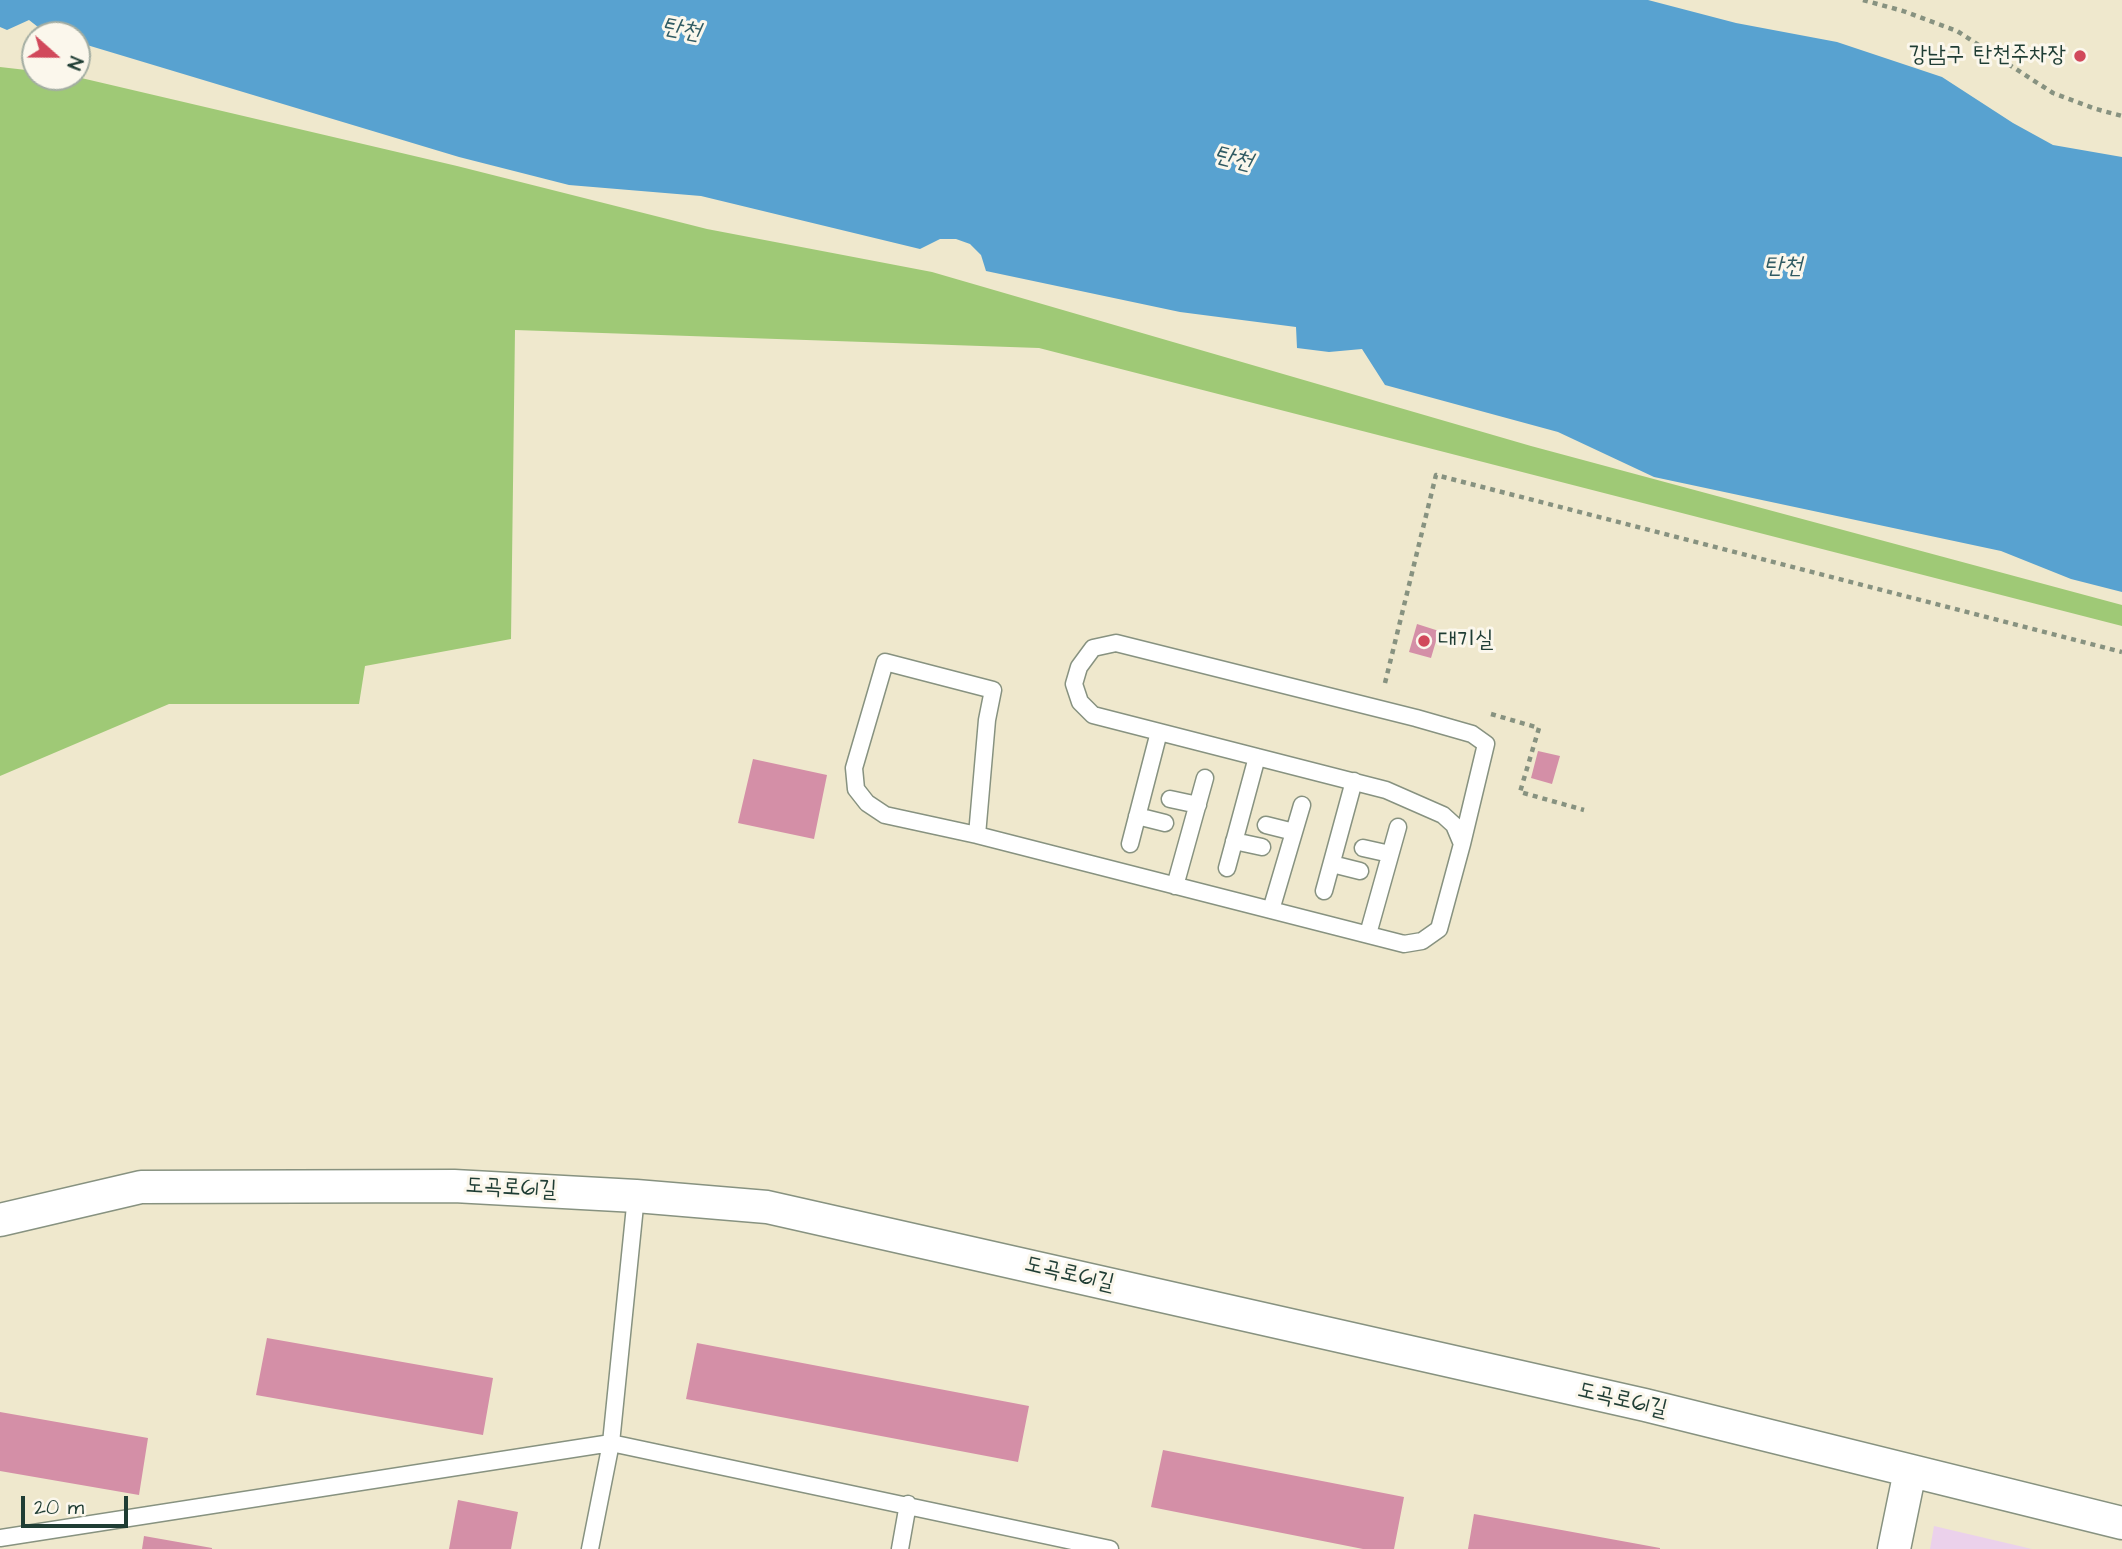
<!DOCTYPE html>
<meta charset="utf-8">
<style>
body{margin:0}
#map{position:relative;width:2122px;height:1549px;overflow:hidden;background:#efe8cd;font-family:"Architects Daughter",sans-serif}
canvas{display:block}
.north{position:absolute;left:21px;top:21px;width:70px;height:70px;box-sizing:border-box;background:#fbf7ec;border:2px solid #a3ada2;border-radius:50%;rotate:111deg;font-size:19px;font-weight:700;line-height:28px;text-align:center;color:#1f3d34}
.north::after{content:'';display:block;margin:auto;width:24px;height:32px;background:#d1495b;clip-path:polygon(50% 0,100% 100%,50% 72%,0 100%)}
.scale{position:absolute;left:21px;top:1496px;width:107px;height:32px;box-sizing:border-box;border:4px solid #1f3d34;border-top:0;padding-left:9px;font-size:21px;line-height:24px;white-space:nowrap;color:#1f3d34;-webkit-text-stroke:5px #fbf7ec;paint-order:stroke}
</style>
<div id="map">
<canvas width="2122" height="1549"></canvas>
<div class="north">N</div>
<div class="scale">20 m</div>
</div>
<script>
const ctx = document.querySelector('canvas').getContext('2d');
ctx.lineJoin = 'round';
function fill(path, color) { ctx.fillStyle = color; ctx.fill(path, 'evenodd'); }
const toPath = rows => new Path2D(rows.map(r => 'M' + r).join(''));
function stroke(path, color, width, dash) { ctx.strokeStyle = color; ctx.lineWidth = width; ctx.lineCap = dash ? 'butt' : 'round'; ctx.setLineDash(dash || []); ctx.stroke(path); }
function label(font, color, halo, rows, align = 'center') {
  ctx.font = font + ' "Architects Daughter","Poor Story",sans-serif'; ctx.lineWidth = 6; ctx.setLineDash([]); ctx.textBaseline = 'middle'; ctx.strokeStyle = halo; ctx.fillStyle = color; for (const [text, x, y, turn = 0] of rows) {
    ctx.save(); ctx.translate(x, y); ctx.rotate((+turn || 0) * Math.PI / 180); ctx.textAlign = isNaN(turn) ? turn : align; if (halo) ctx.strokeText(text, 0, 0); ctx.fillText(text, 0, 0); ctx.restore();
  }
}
const built = toPath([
 [1934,1526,2032,1549,1930,1549]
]);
const green = toPath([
 [0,67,35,71,35,77,77,77,457,166,707,229,932,272,1531,446,2122,605,2122,626,1039,348,515,330,511,639,365,666,359,704,169,704,0,776]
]);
const water = toPath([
 [0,0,1648,0,1736,23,1837,42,1942,77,2013,123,2053,145,2122,157,2122,592,2071,579,2001,551,1654,477,1558,432,1385,385,1362,349,1329,352,1297,348,1296,327,1180,312,986,271,981,255,970,244,956,239,940,239,920,249,701,196,569,185,459,157,77,42,77,35,47,34,29,20,7,30,0,27]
]);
const building = toPath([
 [1417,624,1439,631,1431,658,1409,652],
 [1538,751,1560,756,1552,784,1531,778],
 [753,759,827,775,814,839,738,823],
 [267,1338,493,1378,483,1435,256,1395],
 [697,1343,1029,1406,1018,1462,686,1399],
 [0,1412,148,1438,139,1495,0,1471],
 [1163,1450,1404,1497,1394,1549,1363,1549,1151,1507],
 [458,1500,518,1512,511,1549,449,1549],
 [1474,1514,1660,1548,1660,1549,1468,1549],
 [144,1536,212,1548,212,1549,142,1549]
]);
const path = toPath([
 [1863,0,1903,11,1957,31,2053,93,2096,109,2122,116],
 [1385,683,1436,475,2122,652],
 [1491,714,1539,728,1520,792,1584,810]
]);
const service = toPath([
 [1170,799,1198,805],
 [1137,816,1165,823],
 [1266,825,1294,832],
 [977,835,987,720,993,690,885,662,854,768,856,789,867,803,885,815,977,835,1404,944,1422,941,1439,929,1462,844,1486,744,1472,734,1416,718,1116,643,1093,648,1079,667,1074,684,1080,702,1093,715,1386,790,1443,815,1454,825,1462,844],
 [1234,841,1262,847],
 [1130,844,1159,732],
 [1363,848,1390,854],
 [1332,864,1360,871],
 [1227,868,1257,757],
 [1175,886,1205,778],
 [1324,891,1354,781],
 [1271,910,1302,805],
 [1368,934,1398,827],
 [0,1538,611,1443,1110,1549],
 [590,1549,611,1443,636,1196],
 [900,1549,908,1504]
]);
const minor = toPath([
 [0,1220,141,1187,454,1186,636,1196,767,1207,1645,1405,2122,1523],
 [1894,1549,1910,1471]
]);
const markers = [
 [2080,56,7,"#d1495b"],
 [1424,641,7,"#d1495b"]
];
const poiNames = [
 ["강남구 탄천주차장",2066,56],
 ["대기실",1438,641,"left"]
];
const streetNames = [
 ["도곡로61길",511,1189,3],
 ["도곡로61길",1069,1275,13],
 ["도곡로61길",1622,1401,13]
];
const waterNames = [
 ["탄천",681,31,10],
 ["탄천",1233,160,14],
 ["탄천",1783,268]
];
fill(built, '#ebd1eb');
fill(green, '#9fc976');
fill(water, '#58a2d0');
fill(building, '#d48fa7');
stroke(service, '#879280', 19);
stroke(minor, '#879280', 35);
stroke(path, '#879280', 4.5, [5, 5]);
stroke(service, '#fff', 16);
stroke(minor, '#fff', 32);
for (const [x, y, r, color] of markers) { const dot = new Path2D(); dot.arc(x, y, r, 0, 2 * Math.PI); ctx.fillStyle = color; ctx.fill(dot); stroke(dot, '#fbf7ec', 2.5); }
label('23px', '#1f3d34', '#fbf7ec', poiNames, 'right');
label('23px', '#1f3d34', '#fbf7ec', streetNames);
label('italic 24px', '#305b63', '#fbf7ec', waterNames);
</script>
